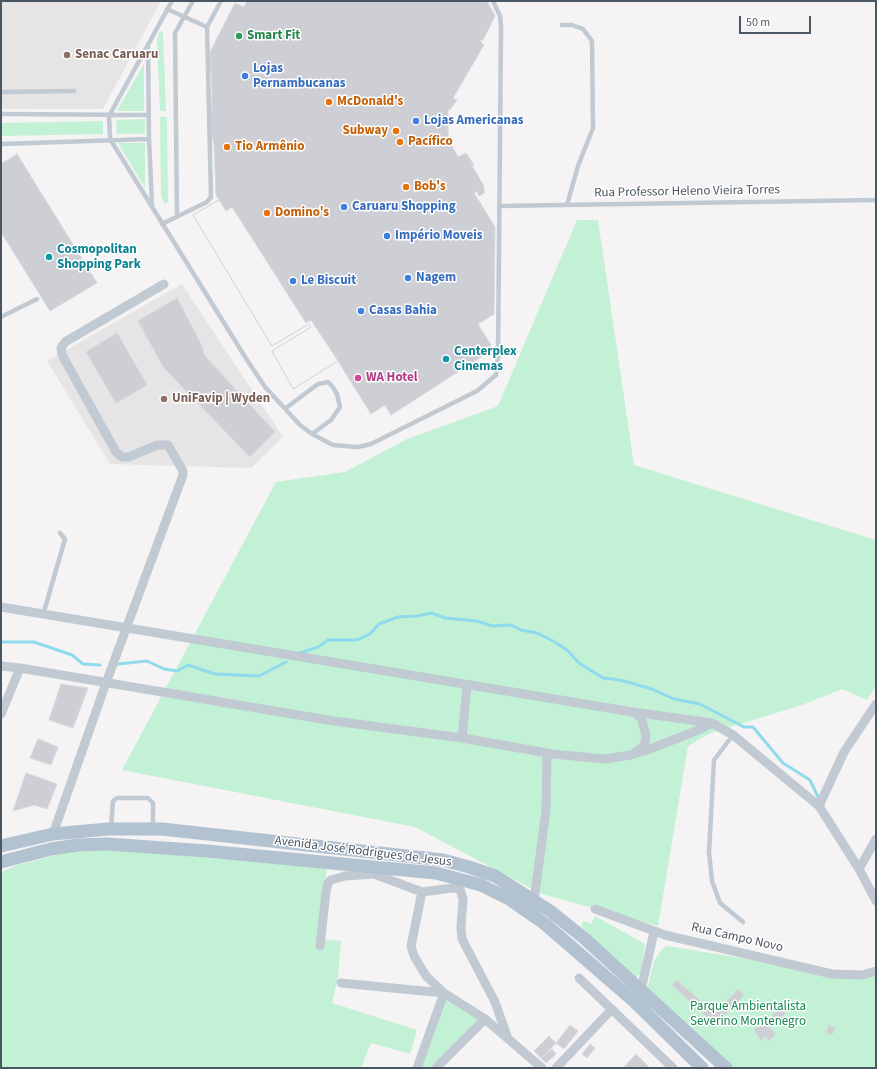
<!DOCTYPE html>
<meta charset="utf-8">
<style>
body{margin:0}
#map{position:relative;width:877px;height:1069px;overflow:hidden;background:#f5f3f3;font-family:"Source Sans 3",sans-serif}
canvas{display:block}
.frame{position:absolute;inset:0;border:2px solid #4a5661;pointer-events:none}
.scale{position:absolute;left:739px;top:16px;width:72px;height:18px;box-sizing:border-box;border:2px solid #4a5661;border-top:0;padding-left:5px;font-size:12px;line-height:14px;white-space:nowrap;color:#4a5661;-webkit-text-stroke:3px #fff;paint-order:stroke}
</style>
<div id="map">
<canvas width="877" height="1069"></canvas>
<div class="frame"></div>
<div class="scale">50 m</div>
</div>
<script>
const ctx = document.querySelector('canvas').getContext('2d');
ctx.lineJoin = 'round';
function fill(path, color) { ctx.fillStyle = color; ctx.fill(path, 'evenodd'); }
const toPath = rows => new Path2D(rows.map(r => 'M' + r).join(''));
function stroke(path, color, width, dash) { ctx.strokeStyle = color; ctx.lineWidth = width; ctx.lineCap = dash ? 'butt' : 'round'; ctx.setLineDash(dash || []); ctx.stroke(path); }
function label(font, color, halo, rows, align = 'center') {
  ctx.font = font + ' "Source Sans 3",sans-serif'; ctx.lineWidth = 3; ctx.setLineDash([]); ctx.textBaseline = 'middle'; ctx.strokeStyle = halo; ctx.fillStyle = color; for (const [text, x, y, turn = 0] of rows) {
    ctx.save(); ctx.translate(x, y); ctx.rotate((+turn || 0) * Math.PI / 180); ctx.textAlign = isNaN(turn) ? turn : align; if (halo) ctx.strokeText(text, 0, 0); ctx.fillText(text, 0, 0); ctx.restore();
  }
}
const education = toPath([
 [1,1,161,1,103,109,1,109],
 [182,284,283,437,251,468,110,464,47,361]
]);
const green = toPath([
 [160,31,163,32,166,111,160,111,157,40],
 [144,64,144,111,117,111],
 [160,117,167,117,168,202,165,204,161,196],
 [145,119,145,134,117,134,116,120],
 [103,121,103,134,1,136,1,123],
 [118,143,145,143,145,188],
 [577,220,598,220,634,465,876,540,876,685,867,700,842,689,802,705,711,733,688,746,658,926,542,894,415,827,122,770,276,482,345,472,407,439,498,406],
 [110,849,327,868,317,938,341,941,338,976,332,1003,417,1030,410,1054,371,1043,361,1068,1,1068,1,872,18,865,64,853],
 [595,916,645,944,641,972,635,980,581,926,583,921,591,924],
 [667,946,766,962,834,977,876,973,876,1068,727,1068,646,994,654,961,662,949],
 [446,998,481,1020,429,1068,418,1068]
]);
const stream = toPath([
 [1,642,34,642,72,655,83,664,100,665],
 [300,653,318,647,328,640,357,640,370,634,379,624,398,617,417,616,431,613,445,618,477,621,492,626,511,625,521,630,537,633,553,641,567,650,579,663,603,678,620,680,652,689,674,699,700,704,744,727,753,727,783,763,810,780,818,797],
 [118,664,147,661,164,669,177,671,188,665,215,674,259,676,286,662]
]);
const building = toPath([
 [247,1,487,1,495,16,483,40,480,41,484,45,453,98,457,100,450,110,448,109,448,139,458,157,466,153,474,165,472,166,484,186,484,193,479,196,477,191,474,193,495,227,494,314,478,324,491,345,489,352,391,415,385,405,371,414,338,361,293,389,272,351,311,327,309,324,272,346,193,215,219,200,216,195,214,146,211,130,212,90,210,52,235,3,244,7,247,1],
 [17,154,97,283,50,311,1,232,1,164,17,154],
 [219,200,226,211,232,207,306,323,311,320,338,361,293,389,272,351,311,327,309,324,272,346,193,215,219,200],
 [177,298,202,346,204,355,275,432,250,457,164,368,138,321,177,298],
 [117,333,147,385,116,403,86,352,117,333],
 [61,684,88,688,73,728,49,720,61,684],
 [38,739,58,747,51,765,30,758,38,739],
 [26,773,57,784,47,809,34,805,13,811,26,773],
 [677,980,715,1014,738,989,744,995,716,1025,672,985,677,980],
 [778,1008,785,1013,779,1022,772,1017,778,1008],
 [763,1022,776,1034,769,1041,765,1036,761,1041,754,1030,763,1022],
 [570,1025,578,1031,564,1049,556,1043,570,1025],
 [829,1025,835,1028,832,1035,826,1033,829,1025],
 [549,1036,556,1043,541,1058,534,1051,549,1036],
 [590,1044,595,1048,587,1058,582,1054,590,1044],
 [552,1049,556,1054,546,1063,541,1058,552,1049],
 [636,1054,650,1068,623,1068,636,1054]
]);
const lane = toPath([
 [172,1,109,116,110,139,247,360,265,387,300,425,312,434,333,445,358,447,371,444,477,391,496,375,498,357,501,27,500,16,493,1],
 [167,9,207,27],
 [562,25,572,25,583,29,592,41,593,128,578,166,567,205],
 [148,44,149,139,152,205],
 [1,92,74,91],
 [1,114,148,115],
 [1,144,149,139],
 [499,206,876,200],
 [177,217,175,33,193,1],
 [162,224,207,202,211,197,207,27,221,1],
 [1,317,37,299],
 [286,408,318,384,328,382,332,386,337,394,340,407,331,420,312,434],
 [43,615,65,539,60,533],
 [733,735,714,760,709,852,712,881,720,903,743,922],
 [111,828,113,801,117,798,148,798,153,803,153,828]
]);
const street = toPath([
 [1,607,633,712,712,723],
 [1,666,20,668],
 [634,712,642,719,646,736,644,746,635,752],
 [1,714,20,668,334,721,462,738,553,754,604,759,631,755,650,749,701,729,712,723,733,735,819,806,859,869,876,901],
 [462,738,467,685],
 [819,806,844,752,876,704],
 [53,834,106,683,183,475,183,471,168,445,157,445,129,457,122,457,116,452,62,355,61,348,65,342,164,284],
 [859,869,876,839],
 [422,892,411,946,414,956,426,976,444,993,485,1019,542,1068],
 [534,901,546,810,547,753],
 [595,909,665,935,832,974,862,975,876,971],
 [320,946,326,892,328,883,331,880,345,876,374,874,422,892,453,888,460,889,463,899,461,927,462,939,495,1002,507,1036],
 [579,978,673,1068],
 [341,983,444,993,417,1068],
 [641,990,654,932],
 [436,1068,485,1019],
 [556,1068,612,1009]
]);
const primary = toPath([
 [1,846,53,834,108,829,162,829,443,860,469,867,495,876,550,911,584,938,726,1068],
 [1,862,51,849,78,845,107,844,207,851,436,873,481,885,509,899,545,924,635,1002,702,1068]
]);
const markers = [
 [239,36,4,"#2e9e5b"],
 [67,55,4,"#8d6e63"],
 [245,76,4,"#3f7fe0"],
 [329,102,4,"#e8710a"],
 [416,121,4,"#3f7fe0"],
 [396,131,4,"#e8710a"],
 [400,142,4,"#e8710a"],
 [227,147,4,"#e8710a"],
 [406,187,4,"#e8710a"],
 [344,207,4,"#3f7fe0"],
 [267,213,4,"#e8710a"],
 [387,236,4,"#3f7fe0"],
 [49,257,4,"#0f9aa8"],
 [408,278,4,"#3f7fe0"],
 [293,281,4,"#3f7fe0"],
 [361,311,4,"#3f7fe0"],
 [446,359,4,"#0f9aa8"],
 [358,378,4,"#d1479c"],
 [164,399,4,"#8d6e63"]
];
const leisureNames = [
 ["Smart Fit",247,36]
];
const educationNames = [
 ["Senac Caruaru",75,55],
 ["UniFavip | Wyden",172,399]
];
const shopNames = [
 ["Lojas",253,69],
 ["Pernambucanas",253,84],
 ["Lojas Americanas",424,121],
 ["Caruaru Shopping",352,207],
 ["Império Moveis",395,236],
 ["Nagem",416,278],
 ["Le Biscuit",301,281],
 ["Casas Bahia",369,311]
];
const foodNames = [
 ["McDonald's",337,102],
 ["Subway",388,131,"right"],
 ["Pacífico",408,142],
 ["Tio Armênio",235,147],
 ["Bob's",414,187],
 ["Domino's",275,213]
];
const streetNames = [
 ["Rua Professor Heleno Vieira Torres",687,192,-1],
 ["Avenida José Rodrigues de Jesus",363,852,7],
 ["Rua Campo Novo",737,938,13]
];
const cultureNames = [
 ["Cosmopolitan",57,250],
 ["Shopping Park",57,265],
 ["Centerplex",454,352],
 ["Cinemas",454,367]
];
const hotelNames = [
 ["WA Hotel",366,378]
];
const parkNames = [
 ["Parque Ambientalista",748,1007],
 ["Severino Montenegro",748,1022]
];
fill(education, '#e6e4e5');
fill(green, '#c3f1d5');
stroke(stream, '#90daee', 3);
fill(building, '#cdcfd5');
stroke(building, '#d7d9de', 1);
stroke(lane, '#c1cad2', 4.5);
stroke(street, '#c1cad2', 9);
stroke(primary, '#b3c2d1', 13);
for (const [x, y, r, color] of markers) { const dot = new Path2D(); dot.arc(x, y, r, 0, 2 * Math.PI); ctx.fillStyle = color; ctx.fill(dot); stroke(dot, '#fff', 1.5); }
label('bold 13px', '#27864d', '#fff', leisureNames, 'left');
label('bold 13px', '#785e54', '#fff', educationNames, 'left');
label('bold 13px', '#366cbe', '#fff', shopNames, 'left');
label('bold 13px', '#c56008', '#fff', foodNames, 'left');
label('13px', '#4a5661', '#fff', streetNames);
label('bold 13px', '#0d838f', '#fff', cultureNames, 'left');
label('bold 13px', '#b23c85', '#fff', hotelNames, 'left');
label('13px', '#17864f', '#fff', parkNames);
</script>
